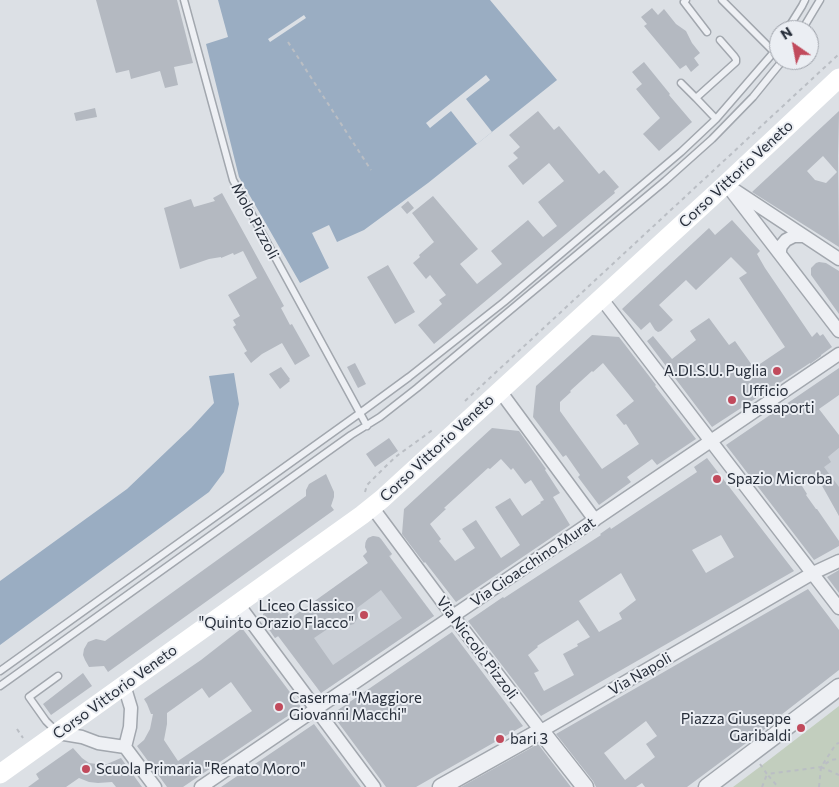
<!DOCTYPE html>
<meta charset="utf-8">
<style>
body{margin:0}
#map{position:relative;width:839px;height:787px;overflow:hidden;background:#dce0e5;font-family:Commissioner,sans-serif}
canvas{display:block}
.north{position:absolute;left:769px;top:20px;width:50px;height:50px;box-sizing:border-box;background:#ebeef3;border:1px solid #9da1a9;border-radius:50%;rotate:327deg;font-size:14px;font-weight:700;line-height:20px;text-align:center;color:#272e3a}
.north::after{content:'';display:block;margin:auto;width:18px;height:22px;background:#c14a5c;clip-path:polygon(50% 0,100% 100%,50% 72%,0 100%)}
</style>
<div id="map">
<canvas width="839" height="787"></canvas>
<div class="north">N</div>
</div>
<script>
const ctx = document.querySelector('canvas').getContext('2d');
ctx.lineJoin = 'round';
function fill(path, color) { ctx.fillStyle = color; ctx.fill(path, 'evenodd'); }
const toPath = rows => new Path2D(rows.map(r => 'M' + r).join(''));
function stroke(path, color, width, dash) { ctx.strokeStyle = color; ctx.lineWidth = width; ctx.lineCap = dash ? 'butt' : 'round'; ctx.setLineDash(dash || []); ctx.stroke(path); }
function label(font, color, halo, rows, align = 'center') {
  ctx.font = font + ' Commissioner,sans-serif'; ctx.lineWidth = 4; ctx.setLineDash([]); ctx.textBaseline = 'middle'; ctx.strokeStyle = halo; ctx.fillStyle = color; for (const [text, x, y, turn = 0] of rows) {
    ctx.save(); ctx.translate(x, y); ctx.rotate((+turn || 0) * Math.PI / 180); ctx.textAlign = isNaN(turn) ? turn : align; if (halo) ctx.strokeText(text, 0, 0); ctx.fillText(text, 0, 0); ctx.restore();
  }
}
const built = toPath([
 [839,448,839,516,822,484,812,470],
 [373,536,378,537,381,539,392,554,390,557,434,616,321,693,279,636,275,638,264,622,263,619,263,614,268,610,271,609,277,610,280,614,286,611,291,618,368,563,363,556,368,552,365,547,365,543,368,538]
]);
const green = toPath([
 [839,706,839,787,733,787,761,766]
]);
const water = toPath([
 [218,0,490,0,557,80,428,183,364,230,337,242,329,225,312,233,329,268,300,283,239,177,206,44,228,37],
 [234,373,239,404,224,472,209,492,0,645,0,581,127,489,191,428,214,403,209,376]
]);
const pier = toPath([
 [304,15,306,18,270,42,268,39],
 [486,75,490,80,466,99,492,132,477,144,451,111,430,128,426,123]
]);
const building = toPath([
 [96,0,177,0,193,63,174,67,178,85,165,88,160,71,131,79,129,70,116,73],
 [652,8,658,15,664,9,676,24,686,31,692,43,700,53,694,58,699,65,691,72,686,65,680,69,644,26,647,24,641,17],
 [644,62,670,94,669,95,692,122,659,151,643,134,660,118,636,89,642,84,632,72],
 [95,108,97,117,76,121,74,113],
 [538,111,554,130,559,126,599,174,604,170,619,187,614,191,615,193,434,344,418,325,442,304,439,300,446,295,430,275,426,279,413,263,420,257,419,255,434,242,412,213,433,196,478,249,460,264,477,284,502,264,491,251,528,220,543,237,557,226,538,202,564,181,549,163,523,185,508,166,518,158,513,153,520,147,509,135],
 [839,111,838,156,839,247,752,192],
 [823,156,837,172,826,183,815,180,807,171],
 [222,193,284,306,281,308,290,325,292,324,310,356,295,365,282,343,262,354,251,363,244,353,247,351,233,327,236,325,233,320,240,316,228,295,257,278,243,251,234,255,233,253,221,258,221,257,209,259,180,269,164,208,191,199,194,207,215,201,213,198],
 [408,201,414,208,407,214,401,207],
 [732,220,760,251,757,254,765,268,812,337,817,332,820,336,823,334,832,347,821,355,821,356,810,364,810,363,712,427,647,341,653,336,672,359,696,340,690,331,709,318,729,345,735,341,754,368,785,347,739,278,747,273,731,257,696,290,686,280,659,305,673,320,661,331,658,332,655,330,650,322,641,330,622,309,709,228,715,235],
 [819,262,826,263,839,271,839,314,811,275,811,268,816,263],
 [388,265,415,312,395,324,367,277],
 [592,335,619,337,656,385,655,386,696,439,657,465,652,459,627,477,631,482,599,505,578,477,580,475,566,455,563,457,533,417,536,386],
 [603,363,634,401,616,415,624,425,626,424,639,444,602,469,560,411,560,402,571,392,570,391,592,371,593,372],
 [355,363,366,384,358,388,347,367],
 [281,367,290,379,289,380,290,381,280,389,269,374],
 [839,368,839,395,819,409,839,435,839,448,828,457,831,462,824,467,839,487,839,516,816,475,802,486,807,494,806,495,816,509,817,509,839,541,839,546,814,560,726,445],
 [492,428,519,431,546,469,545,470,560,493,553,497,570,525,456,602,425,562,424,563,402,534,404,509],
 [501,459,511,470,513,468,525,484,531,480,544,500,540,502,541,503,522,516,510,498,495,507,520,545,513,550,501,558,476,520,462,529,475,548,455,561,439,541,441,539,430,524,446,509,444,508,488,468,490,469],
 [389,438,398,451,375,467,366,454],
 [707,458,794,571,541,716,468,621,503,597,504,598,601,535,600,534,610,527,611,529,697,472,694,467],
 [721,535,734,557,706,573,692,550],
 [621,573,636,600,619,613,622,619,599,632,579,601],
 [578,620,590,637,577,644,578,646,563,654,574,675,544,691,534,673,539,671,528,655,538,647,537,646],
 [326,474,334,492,334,497,331,506,334,510,108,672,104,666,89,667,85,660,83,655,84,649,88,642,96,639,105,641,306,496,306,490,309,484],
 [373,536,379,537,381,539,392,554,389,556,434,616,321,693,278,636,275,638,264,622,263,619,263,614,268,610,271,609,277,610,281,614,286,610,291,618,368,563,363,556,367,552,365,547,366,541,368,538],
 [381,590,402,618,333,665,314,638,338,622,347,626,354,624,358,617,357,608],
 [839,570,839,593,827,577],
 [808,589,839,630,839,670,772,722,773,723,687,787,645,787,642,783,636,787,596,787,593,781,556,734],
 [646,721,657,736,646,744,655,757,625,780,604,753],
 [242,628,301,707,183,787,167,787,137,746,144,740,150,729,153,714,151,714,147,704,144,699,201,660],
 [231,682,252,711,178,761,164,740,167,724,167,713,202,688,209,698],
 [452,632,523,726,416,787,386,787,332,714],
 [83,673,92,686,51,715,43,704],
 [314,724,361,787,221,787],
 [538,744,571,787,461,787],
 [73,748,82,758,89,763,97,764,107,764,121,758,142,787,116,787,112,782,98,783,89,782,79,778,66,787,28,787,39,779,36,774]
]);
const path = toPath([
 [288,42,371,170],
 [465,401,839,54],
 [365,492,367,485,389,463,398,455,434,429],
 [17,729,23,738],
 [760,764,767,774,821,767,831,760,839,759],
 [821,767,839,775],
 [762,787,767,774,778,787],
 [819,787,821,767,836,744,839,743]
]);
const service = toPath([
 [184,0,233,180,367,426],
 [686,0,684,2,707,32],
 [722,0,774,52,779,55],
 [787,30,802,6,805,0],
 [802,30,820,0],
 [681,83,696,98],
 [716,119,696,98,736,62,736,59,734,56,720,40],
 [0,671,360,413,409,377,504,302,681,152,716,119,774,52,779,43],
 [0,686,351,435,380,417,417,388,665,181,712,139,753,97,783,60],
 [56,731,46,721,29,697,58,676]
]);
const minor = toPath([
 [726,184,839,331],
 [736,191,839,259],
 [780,254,780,250,781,246,786,240,794,236,802,236],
 [601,298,839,608],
 [500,391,595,520],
 [372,507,453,616,541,731,813,573,839,561],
 [238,604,374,787],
 [124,685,131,708,130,727,125,747],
 [58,733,82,737,98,743,125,747],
 [125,747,155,787],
 [201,787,839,354]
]);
const tertiary = toPath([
 [441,787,541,731,585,787],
 [707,787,839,687]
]);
const secondary = toPath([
 [0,774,362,515,382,499,726,184,839,78]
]);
const markers = [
 [777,371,5,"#c14a5c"],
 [732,400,5,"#c14a5c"],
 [717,479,5,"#c14a5c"],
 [364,615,5,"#c14a5c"],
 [279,707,5,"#c14a5c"],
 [801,728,5,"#c14a5c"],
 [500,739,5,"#c14a5c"],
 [86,769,5,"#c14a5c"]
];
const streetNames = [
 ["Corso Vittorio Veneto",736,174,-43],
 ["Molo Pizzoli",255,221,62],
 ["Corso Vittorio Veneto",437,448,-43],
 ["Via Gioacchino Murat",533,562,-34],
 ["Via Niccolò Pizzoli",477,648,53],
 ["Via Napoli",640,674,-30],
 ["Corso Vittorio Veneto",115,692,-36]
];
const poiNames = [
 ["A.DI.S.U. Puglia",767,371,"right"],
 ["Ufficio",742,391],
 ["Passaporti",742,408],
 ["Spazio Microba",727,479],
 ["Liceo Classico",354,606,"right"],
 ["\"Quinto Orazio Flacco\"",354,623,"right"],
 ["Caserma \"Maggiore",289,698],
 ["Giovanni Macchi\"",289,715],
 ["Piazza Giuseppe",791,719,"right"],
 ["Garibaldi",791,736,"right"],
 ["bari 3",510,739],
 ["Scuola Primaria \"Renato Moro\"",96,769]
];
fill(built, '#cacfd6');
fill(green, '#c2cebe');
fill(water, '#9aadc2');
fill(pier, '#dce0e5');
fill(building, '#b4b9c1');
stroke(service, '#a2a7ae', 9);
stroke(minor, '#a2a7ae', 15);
stroke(tertiary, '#a2a7ae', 19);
stroke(path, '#babec4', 2, [4, 4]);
stroke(service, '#eef0f4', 6);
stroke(minor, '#eef0f4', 12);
stroke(tertiary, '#eef0f4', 16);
stroke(secondary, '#fff', 19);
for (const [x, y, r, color] of markers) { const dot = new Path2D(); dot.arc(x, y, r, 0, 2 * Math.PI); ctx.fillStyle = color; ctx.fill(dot); stroke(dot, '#ebeef3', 2); }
label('15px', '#272e3a', '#ebeef3', streetNames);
label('15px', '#272e3a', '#ebeef3', poiNames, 'left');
</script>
